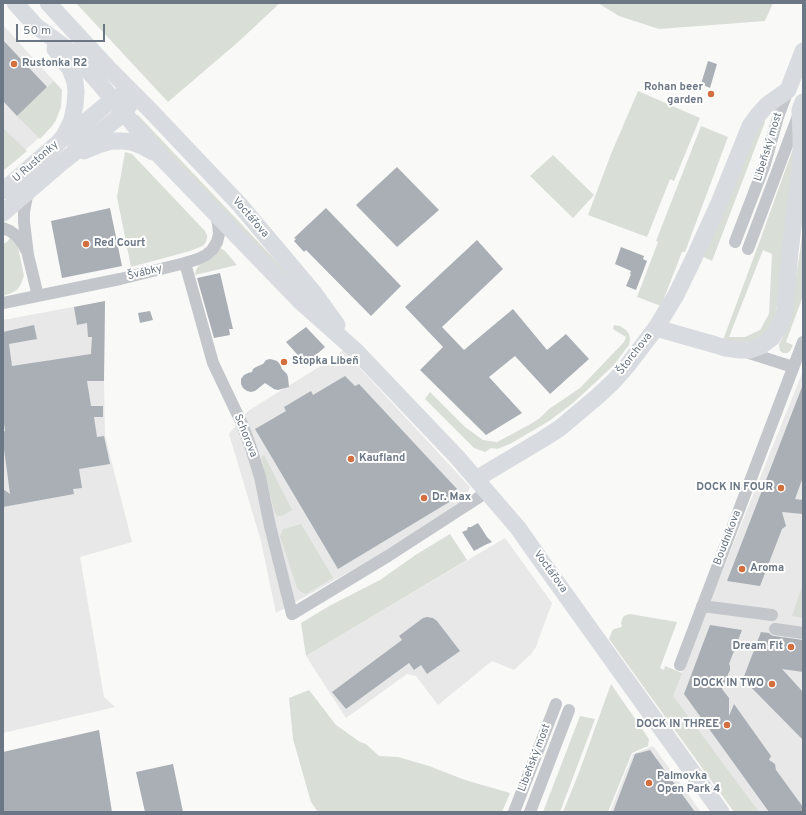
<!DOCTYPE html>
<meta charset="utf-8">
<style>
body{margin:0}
#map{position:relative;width:806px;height:815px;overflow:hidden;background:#f9f9f7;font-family:Overpass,sans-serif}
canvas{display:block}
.frame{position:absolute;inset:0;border:4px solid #6b7785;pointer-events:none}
.scale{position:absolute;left:16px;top:24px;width:89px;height:18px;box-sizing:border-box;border:2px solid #6b7785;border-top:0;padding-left:5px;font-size:12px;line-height:14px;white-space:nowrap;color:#6b7785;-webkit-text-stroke:3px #fff;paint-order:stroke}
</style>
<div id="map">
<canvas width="806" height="815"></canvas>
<div class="frame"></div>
<div class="scale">50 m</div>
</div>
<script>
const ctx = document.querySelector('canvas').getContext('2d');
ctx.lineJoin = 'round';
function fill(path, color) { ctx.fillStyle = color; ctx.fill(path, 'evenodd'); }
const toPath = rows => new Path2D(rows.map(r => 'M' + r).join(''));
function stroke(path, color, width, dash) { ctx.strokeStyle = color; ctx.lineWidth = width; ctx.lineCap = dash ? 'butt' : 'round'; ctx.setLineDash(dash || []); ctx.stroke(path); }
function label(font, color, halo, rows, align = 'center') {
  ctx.font = font + ' Overpass,sans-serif'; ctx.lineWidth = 4; ctx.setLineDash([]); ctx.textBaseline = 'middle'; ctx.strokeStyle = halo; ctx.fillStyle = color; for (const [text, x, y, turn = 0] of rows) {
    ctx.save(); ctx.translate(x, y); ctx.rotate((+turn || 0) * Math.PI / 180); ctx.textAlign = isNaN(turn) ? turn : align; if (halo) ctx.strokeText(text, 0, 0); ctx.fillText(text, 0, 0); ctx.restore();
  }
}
const built = toPath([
 [3,25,62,90,46,132,3,169],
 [105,301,104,381,105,436,132,542,80,557,104,697,115,707,3,733,3,320],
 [343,350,470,487,461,509,276,613,261,541,229,434,248,411,335,357],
 [803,371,803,812,749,812,672,696],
 [505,538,539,585,552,603,539,638,536,647,531,654,514,670,492,661,438,705,416,676,407,674,346,718,306,656],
 [653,746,701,812,610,812,633,754]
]);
const green = toPath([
 [76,3,280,3,237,43,168,102],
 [598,3,773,3,765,21,659,29,619,16],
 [54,81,62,90,61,107,56,120,52,126,40,139,17,116],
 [638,91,700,118,674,181,670,179,647,237,588,215,611,154],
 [138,115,299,285,297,288,133,118],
 [764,118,765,122,712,261,702,256,761,121],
 [701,126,728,137,685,252,682,252,661,306,637,297,658,242,656,241],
 [3,128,27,151,3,171],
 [794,146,796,147,776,313,771,327,760,338,746,343,723,340,759,243],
 [763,250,772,254,769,314,760,330,745,337,729,337],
 [125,152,132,154,205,231,207,235,207,238,206,242,203,246,190,251,131,267,117,197],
 [553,155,594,195,573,218,530,176],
 [803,226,803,296,786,342,793,345,790,351,787,353,783,353,780,351,779,345,789,324,800,251],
 [11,237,14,240,18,247,24,276,21,284,17,290,11,293,3,296,3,244,7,242],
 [220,248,225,251,237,265,195,275,196,270,199,265,214,256],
 [614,325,620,326,626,330,629,334,630,339,629,345,613,366,573,403,549,421,510,444,497,449,491,448,485,452,474,448,425,399,430,392,465,427,483,440,497,442,529,425,540,418,549,409,580,388,624,342,626,337,613,329],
 [264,455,292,510,282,516,277,516,274,510,261,457],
 [301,524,333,578,306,594,301,592,297,588,280,536,283,529,288,528],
 [450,534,467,560,306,656,301,623,331,605,380,580,417,554],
 [803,584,803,618,792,616],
 [630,614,677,622,660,668,664,670,665,666,682,673,673,696,759,812,734,812,609,639,612,631,614,629,622,627,621,623,623,617,626,615],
 [611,684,649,739,648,746,632,753,608,812,563,812,578,775],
 [309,690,336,725,360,742,366,744,379,756,398,757,429,766,465,780,510,793,502,812,318,812,311,802,293,739,289,698],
 [580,716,595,719,560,812,543,812]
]);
const building = toPath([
 [3,40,47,87,17,116,3,101],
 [708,61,717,64,710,88,701,84],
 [397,167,439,210,397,247,356,205],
 [110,208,122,266,62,278,51,221],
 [326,208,401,286,371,316,306,250,304,252,294,241,296,239,294,238],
 [477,240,503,269,442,327,464,350,513,309,547,350,566,334,589,359,550,394,515,356,489,377,522,413,486,435,420,370,443,347,405,307],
 [621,247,644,256,643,259,647,261,636,290,626,286,631,274,630,274,631,271,615,264],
 [220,273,233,329,229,329,230,335,214,338,197,278],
 [105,301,104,381,87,381,91,406,103,406,103,417,94,417,97,437,104,436,110,464,79,469,82,488,73,489,74,494,3,507,3,489,10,494,4,449,3,449,3,432,5,431,3,415,3,332,34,325,37,339,9,344,12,366,91,354,92,337,88,337,87,323,77,325,74,307],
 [150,311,153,320,140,323,138,313],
 [306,327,325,347,306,364,286,342],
 [270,359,274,360,277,361,280,364,282,369,287,374,288,377,289,387,278,390,274,389,265,383,255,391,251,392,247,391,243,388,241,384,241,379,244,375,248,373,252,372,253,369,256,367,263,364,266,360],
 [345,376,355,386,359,384,457,489,451,493,456,498,338,569,255,429,286,411,284,407,311,391,313,395],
 [802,387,803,387,803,477,795,499,803,500,803,514,782,512,786,526,782,529,760,586,727,581],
 [478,523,487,537,492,542,485,545,474,551,462,532,467,530,468,527,471,527],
 [427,617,433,618,437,621,460,651,427,674,421,665,414,670,409,663,346,709,332,692,402,640,399,636,423,618],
 [710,625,742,630,729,664,730,666,730,670,722,689,729,698,729,716,734,704,771,756,769,760,775,764,776,770,803,807,803,812,769,812,684,694],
 [761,632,769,633,771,635,774,636,803,640,803,672,782,669,803,692,803,740,743,679],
 [99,730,112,812,3,812,3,752],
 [650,750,695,812,613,812,635,754],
 [173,764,183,812,145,812,136,772]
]);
const street = toPath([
 [30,190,27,196,24,212,24,222,28,255,38,296],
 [3,228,10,231,18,237,23,244,26,250],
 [735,242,765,164,778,117,788,90],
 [748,249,798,116],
 [185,263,213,363,242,424,250,445,260,477,270,526,292,614,388,556,487,492],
 [3,303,120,279,185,263,198,259,206,255,212,250,217,242,219,234,218,224,216,215],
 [743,351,793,367],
 [702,606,772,615],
 [775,629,803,633],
 [680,665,803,342],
 [514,812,556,704],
 [530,812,569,710]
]);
const secondary = toPath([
 [15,3,36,26,66,48,75,56,99,83,159,155,302,303,356,351,457,457,518,528,537,555,721,812],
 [48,3,111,71,150,110,240,205,314,293,337,325],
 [66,138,113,99,123,95],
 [84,151,101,144,112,141,122,141,132,142,142,146,153,152],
 [3,191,58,143,64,136,72,120,75,105,76,92,75,82,70,69,55,49],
 [3,213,61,163,124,113,130,104],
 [656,328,716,345,725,348,740,350,750,350,761,346,772,338,780,325,785,310,790,252,801,163,801,135,800,110,803,102],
 [476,479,543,439,560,428,598,396,614,381,627,366,656,328,676,295,692,262,719,203,750,126,758,115,767,105,788,90,803,51]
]);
const markers = [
 [14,64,4,"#d36f3e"],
 [711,94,4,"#d36f3e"],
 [86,244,4,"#d36f3e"],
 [284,362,4,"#d36f3e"],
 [351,459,4,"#d36f3e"],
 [781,488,4,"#d36f3e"],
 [424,498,4,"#d36f3e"],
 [742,569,4,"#d36f3e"],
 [791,647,4,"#d36f3e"],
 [772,684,4,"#d36f3e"],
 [727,725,4,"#d36f3e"],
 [649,783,4,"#d36f3e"]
];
const poiNames = [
 ["Rustonka R2",22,64],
 ["Rohan beer",703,88,"right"],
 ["garden",703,101,"right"],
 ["Red Court",94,244],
 ["Stopka Libeň",292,362],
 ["Kaufland",359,459],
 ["DOCK IN FOUR",773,488,"right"],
 ["Dr. Max",432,498],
 ["Aroma",750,569],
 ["Dream Fit",783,647,"right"],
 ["DOCK IN TWO",764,684,"right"],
 ["DOCK IN THREE",719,725,"right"],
 ["Palmovka",657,777],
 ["Open Park 4",657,790]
];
const streetNames = [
 ["Libeňský most",769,147,-73],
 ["U Rustonky",36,162,-41],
 ["Voctářova",250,218,49],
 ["Švábky",145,273,-14],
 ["Štorchova",635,354,-52],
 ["Schorova",245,436,68],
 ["Boudníkova",728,538,-69],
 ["Voctářova",550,572,54],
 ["Libeňský most",535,758,-69]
];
fill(built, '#e7e8e7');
fill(green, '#d9ded7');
fill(building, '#a9afb5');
stroke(street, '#c3c6ca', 12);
stroke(secondary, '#d8dbdf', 17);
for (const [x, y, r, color] of markers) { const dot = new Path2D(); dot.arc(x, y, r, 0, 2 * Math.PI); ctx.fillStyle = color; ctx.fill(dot); stroke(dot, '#fff', 1.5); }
label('bold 11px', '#6b7785', '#fff', poiNames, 'left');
label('11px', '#6b7785', '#fff', streetNames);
</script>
